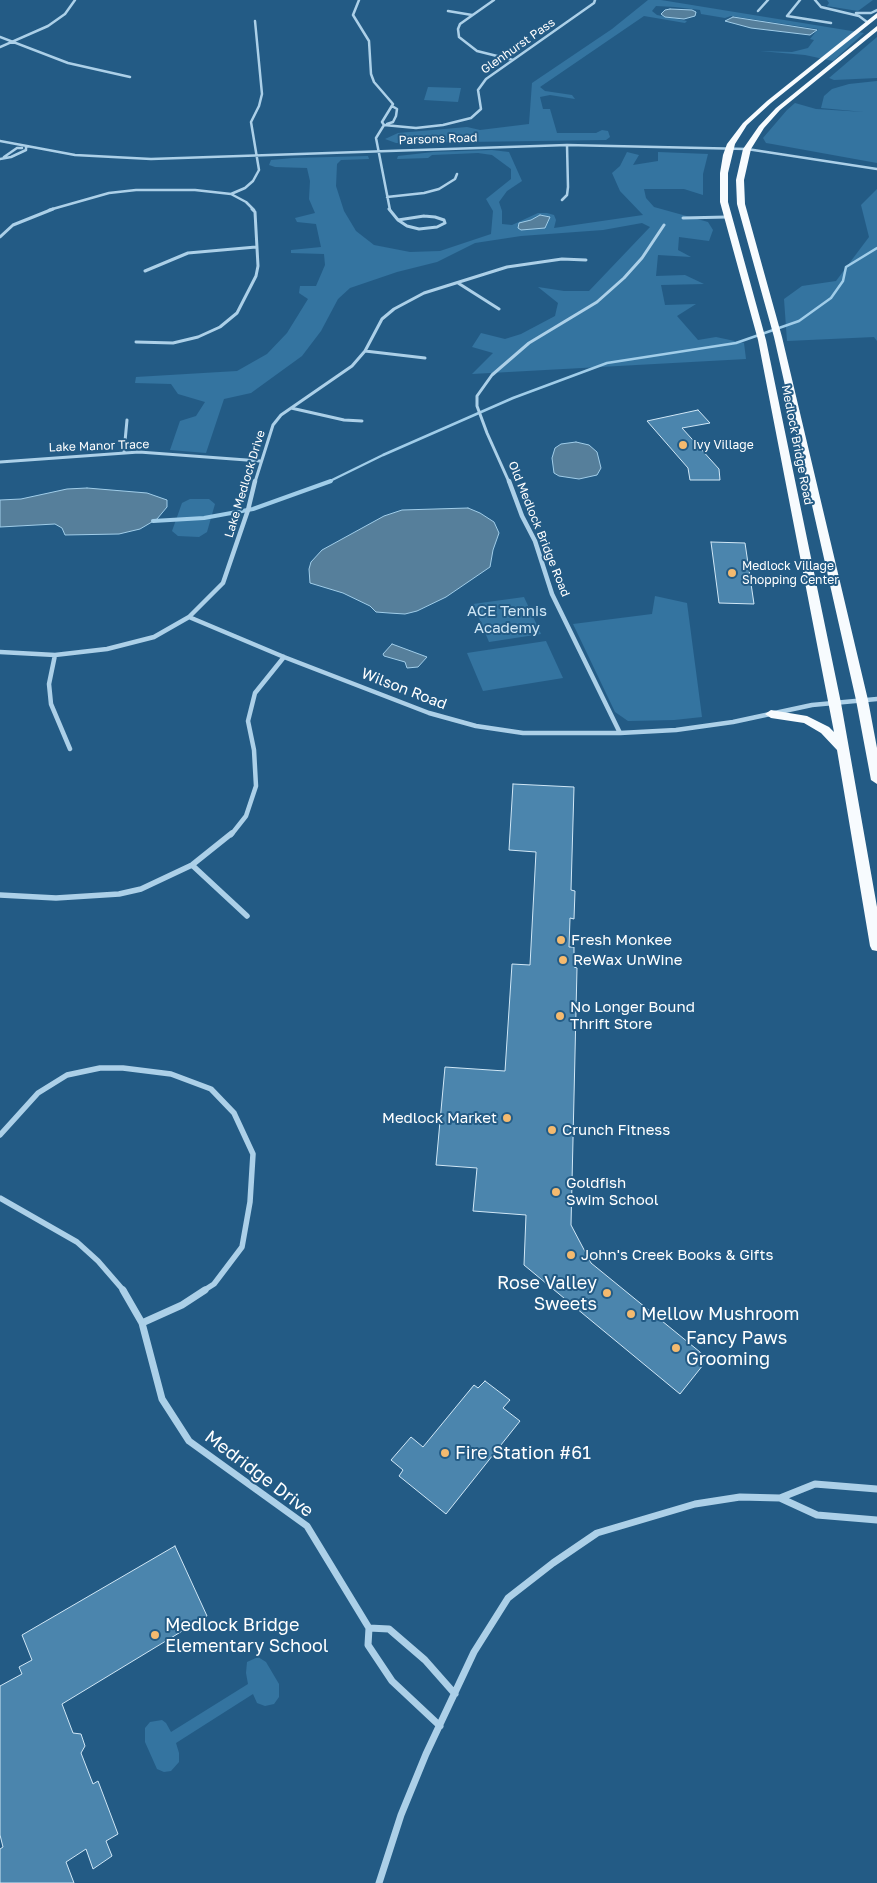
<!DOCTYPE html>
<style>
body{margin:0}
canvas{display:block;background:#235b85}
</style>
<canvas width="877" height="1883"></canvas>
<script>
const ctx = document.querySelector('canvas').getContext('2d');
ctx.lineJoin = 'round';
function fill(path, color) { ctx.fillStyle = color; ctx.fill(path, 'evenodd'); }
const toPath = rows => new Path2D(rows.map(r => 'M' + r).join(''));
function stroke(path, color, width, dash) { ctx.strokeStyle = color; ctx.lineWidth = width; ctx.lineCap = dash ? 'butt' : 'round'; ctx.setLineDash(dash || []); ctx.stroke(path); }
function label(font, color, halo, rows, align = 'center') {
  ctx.font = font + ' "Golos Text",sans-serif'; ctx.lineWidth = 4; ctx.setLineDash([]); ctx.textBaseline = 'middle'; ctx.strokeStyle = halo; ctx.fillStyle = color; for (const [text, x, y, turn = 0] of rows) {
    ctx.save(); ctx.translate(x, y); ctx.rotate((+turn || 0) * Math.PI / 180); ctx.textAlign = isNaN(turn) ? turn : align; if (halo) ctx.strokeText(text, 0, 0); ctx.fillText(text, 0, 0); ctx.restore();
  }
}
const green = toPath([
 [648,0,661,0,864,33,833,61,805,55,760,51,792,52,808,48,814,40,810,39,818,29,731,16,725,18,701,14,700,10,675,7,656,6,652,11,657,15,687,21,685,23,644,16,540,87,545,91,572,95,575,99,550,95,540,97,543,109,550,109,557,133,596,133,602,130,608,131,610,137,606,140,396,143,385,139,398,133,467,127,480,130,529,124,532,83,612,29],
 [827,0,873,0,858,11,827,6,829,3],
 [877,37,877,78,834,80,829,78],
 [877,81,877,163,772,144,766,143,763,138,787,110,795,103,816,109,864,112,821,108,824,96,832,89,849,84],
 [428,87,461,88,458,102,424,100],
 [492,150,509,152,522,181,507,191,499,202,502,211,502,224,512,225,538,213,547,213,554,215,556,220,554,228,643,215,620,191,612,173,620,166,627,152,639,155,633,165,658,161,658,152,708,154,703,174,703,195,684,189,644,189,646,198,654,207,708,222,713,230,709,241,679,237,678,250,691,257,658,255,656,276,685,275,704,284,661,285,665,305,696,304,677,316,698,340,716,337,744,343,746,359,472,374,493,353,472,347,481,333,505,339,521,334,555,316,558,303,538,287,564,291,589,291,650,227,642,223,603,230,521,236,475,243,437,262,397,272,350,288,338,299,321,331,302,356,251,393,224,399,206,453,170,450,180,421,196,416,205,402,178,394,171,384,135,383,136,377,237,371,267,354,287,333,308,299,299,293,300,286,316,286,325,265,324,254,291,253,291,250,321,247,316,224,297,222,295,218,315,213,309,199,310,181,307,168,275,167,269,165,271,160,293,158,368,156,369,159,341,160,337,164,336,186,344,211,356,231,374,245,410,252,440,251,491,234,493,211,486,199,511,179,511,169,492,155,478,153,432,155,428,158,397,159,398,156,433,152],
 [877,189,877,341,874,337,787,341,784,299,802,286,836,281,869,237,861,205],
 [190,499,209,499,215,504,207,532,199,537,178,536,172,531,182,503],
 [655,596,687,603,702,717,674,720,628,721,615,712,573,624,652,614],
 [524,597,541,634,489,642,473,604],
 [546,641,563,678,483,691,467,653],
 [258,1657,266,1662,279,1684,279,1697,274,1704,265,1706,257,1703,253,1694,176,1743,179,1753,179,1762,171,1771,164,1772,157,1769,145,1742,145,1728,150,1722,162,1720,166,1723,171,1732,248,1684,246,1673,247,1662]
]);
const water = toPath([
 [670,9,692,10,696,12,695,16,684,19,665,17,661,14,665,10,670,9],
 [733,17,817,30,810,35,751,28,725,21,733,17],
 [540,215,550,217,545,228,521,230,518,228,519,223,531,220,540,215],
 [576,442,589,445,597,452,601,468,597,475,579,479,559,476,554,473,552,458,555,448,561,444,576,442],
 [87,488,147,493,167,500,167,507,157,519,140,529,119,534,65,535,62,528,55,524,0,527,0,500,21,499,67,489,87,488],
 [468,508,480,513,494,522,499,533,493,550,490,567,446,597,417,611,405,614,389,613,376,612,370,606,343,593,310,583,309,569,311,562,322,550,384,516,402,510,468,508],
 [392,644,427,657,418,667,407,668,405,662,384,656,383,654,392,644]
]);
const streamFar1 = toPath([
 [328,482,383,455,513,398,607,363,736,343,799,321,831,298,843,281,846,267,877,248]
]);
const stream = toPath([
 [153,521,204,518,253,509,331,481]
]);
const building = toPath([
 [698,410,710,423,682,428,719,469,720,480,690,480,688,468,647,421,698,410],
 [711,542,745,543,754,604,719,603,711,542],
 [513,784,574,787,571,890,575,891,574,919,570,918,569,947,574,947,574,967,577,968,571,1225,591,1263,700,1352,703,1365,680,1394,524,1265,526,1215,473,1211,477,1168,436,1165,445,1067,505,1071,512,964,530,965,536,852,509,850,513,784],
 [485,1381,510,1400,503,1408,520,1421,446,1514,399,1476,403,1470,391,1460,411,1437,423,1447,474,1385,478,1388,485,1381],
 [175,1546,207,1616,62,1704,73,1733,81,1734,85,1746,81,1753,93,1784,98,1781,118,1834,106,1841,112,1856,93,1869,86,1849,66,1862,74,1883,0,1883,0,1849,3,1847,0,1835,0,1686,22,1674,19,1667,32,1660,22,1635,175,1546]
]);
const minorFar4 = toPath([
 [359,0,353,15,369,41,371,74,374,82,393,104,382,122,384,125,376,138,390,210],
 [494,0,460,24,458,29,459,37,477,51,513,60],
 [800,0,787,16,831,23],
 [815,0,821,7,859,16,867,22],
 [448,11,472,15],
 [758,11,768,0],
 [856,13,871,13,877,10],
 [0,37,68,63,130,77],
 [0,47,48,26,65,14,75,0],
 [387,124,393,122,396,116,397,109,392,106],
 [384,125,416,128,443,125,471,118,481,109,478,90,486,79,594,3,595,0],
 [0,141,75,155,151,159,567,145,747,149,877,169],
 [4,157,17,148,22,148],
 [0,159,11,157,26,150,26,147],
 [231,194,245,188,253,181,259,170,251,122,259,106,262,94,255,21],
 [387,197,424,193,439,189,455,179,457,174],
 [562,200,567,195,568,187,567,145],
 [49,210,109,193,136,190,195,190,231,194,246,202,254,210]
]);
const minorFar3 = toPath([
 [389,209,398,220],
 [424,216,435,217,444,220,445,223,437,227,419,229,407,226,398,220,424,216],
 [683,218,727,217],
 [0,237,13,225,53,209],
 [145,271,188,253,256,247],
 [458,283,499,309],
 [136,342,173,343,198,337,220,327,237,313,256,276,258,266,255,212,252,209],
 [365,351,425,358],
 [291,408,344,420,362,421],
 [124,452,127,420],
 [0,462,139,452,260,461],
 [255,482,273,425,281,415,352,366,365,351,382,319,394,309,424,293,507,267,562,259,586,260],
 [509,482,487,433,477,406,477,396,492,375,529,343,597,302,624,278,642,258,664,225]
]);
const minorFar2 = toPath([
 [509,481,522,516,535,541,552,594,620,733],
 [189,617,284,657,429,713,476,726,523,733,620,733,676,730,733,722,812,705,877,699],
 [0,652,55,655,107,649,154,637,189,617,223,583,248,510,255,481],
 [55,655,49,684,51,704,70,749],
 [231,835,246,816,256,786,254,750,248,721,255,693,284,657]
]);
const minorFar1 = toPath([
 [192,865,247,916],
 [0,895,56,898,119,894,141,889,192,865,232,833],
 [0,1135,38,1093,67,1075,100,1068,123,1068,171,1074,211,1089,234,1113,253,1154,250,1202,242,1247,214,1284,203,1291],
 [0,1198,77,1242,98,1261,124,1291]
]);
const minor = toPath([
 [123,1290,142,1323,162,1399,189,1441,307,1526,369,1628,368,1645,392,1681,440,1726],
 [142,1323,182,1305,205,1290],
 [780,1498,815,1484,877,1489],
 [369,1628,389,1629,425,1660,455,1694],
 [379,1883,401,1815,426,1754,474,1652,508,1598,553,1563,597,1533,695,1504,740,1497,780,1498,817,1515,877,1520]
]);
const trunk = toPath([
 [877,13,877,18,771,103,747,125,735,144,728,173,728,202,766,340,841,703,877,907,877,951,872,950,870,946,837,750,821,733,804,723,771,718,765,714,771,710,807,716,829,727,834,732,758,340,720,202,720,173,723,155,727,144,743,123,767,101,877,13],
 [877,26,877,31,780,110,764,128,751,149,744,180,745,204,782,337,868,700,877,748,877,784,871,780,856,700,774,337,737,204,736,180,743,149,759,126,776,108,877,26]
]);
const markers = [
 [683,445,5,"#f4ba6f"],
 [732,573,5,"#f4ba6f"],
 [561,940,5,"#f4ba6f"],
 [563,960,5,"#f4ba6f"],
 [560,1016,5,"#f4ba6f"],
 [507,1118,5,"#f4ba6f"],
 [552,1130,5,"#f4ba6f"],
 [556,1192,5,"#f4ba6f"],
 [571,1255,5,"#f4ba6f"],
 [607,1293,5,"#f4ba6f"],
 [631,1314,5,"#f4ba6f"],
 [676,1348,5,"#f4ba6f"],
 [445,1453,5,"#f4ba6f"],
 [155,1635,5,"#f4ba6f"]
];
const farStreetnames = [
 ["Glenhurst Pass",518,46,-35],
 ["Parsons Road",438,139,-2],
 ["Medlock Bridge Road",797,445,79],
 ["Lake Manor Trace",99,446,-2],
 ["Lake Medlock Drive",245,484,-73],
 ["Old Medlock Bridge Road",539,529,68]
];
const farPoinames = [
 ["Ivy Village",693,445],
 ["Medlock Village",742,566],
 ["Shopping Center",742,580]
];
const parkNames = [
 ["ACE Tennis",507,611],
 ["Academy",507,628]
];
const streetNames = [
 ["Wilson Road",404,689,21]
];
const poiNames = [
 ["Fresh Monkee",571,940],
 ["ReWax UnWine",573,960],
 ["No Longer Bound",570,1007],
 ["Thrift Store",570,1024],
 ["Medlock Market",497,1118,"right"],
 ["Crunch Fitness",562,1130],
 ["Goldfish",566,1183],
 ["Swim School",566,1200],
 ["John's Creek Books & Gifts",581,1255]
];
const nearPoinames = [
 ["Rose Valley",597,1283,"right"],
 ["Sweets",597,1304,"right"],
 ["Mellow Mushroom",641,1314],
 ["Fancy Paws",686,1338],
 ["Grooming",686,1359],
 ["Fire Station #61",455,1453],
 ["Medlock Bridge",165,1625],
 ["Elementary School",165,1646]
];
const nearStreetnames = [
 ["Medridge Drive",259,1474,37]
];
fill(green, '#3474a0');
fill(water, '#567f9b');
stroke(water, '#a0cde9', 1);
stroke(streamFar1, '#a0cde9', 2.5);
stroke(stream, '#a0cde9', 4);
fill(building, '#4b85ad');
stroke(building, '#d0e7f6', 1);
stroke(minorFar4, '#acd0e8', 2.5);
stroke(minorFar3, '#acd0e8', 3);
stroke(minorFar2, '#acd0e8', 4.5);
stroke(minorFar1, '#acd0e8', 5.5);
stroke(minor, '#acd0e8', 7);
fill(trunk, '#f7fbfe');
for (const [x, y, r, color] of markers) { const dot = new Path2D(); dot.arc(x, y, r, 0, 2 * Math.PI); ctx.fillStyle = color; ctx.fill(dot); stroke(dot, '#235b85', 2); }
label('12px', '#fff', '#235b85', farStreetnames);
label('12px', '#fff', '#235b85', farPoinames, 'left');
label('15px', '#d0e7f6', '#235b85', parkNames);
label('15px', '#fff', '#235b85', streetNames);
label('15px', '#fff', '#235b85', poiNames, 'left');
label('18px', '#fff', '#235b85', nearPoinames, 'left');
label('18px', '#fff', '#235b85', nearStreetnames);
</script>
